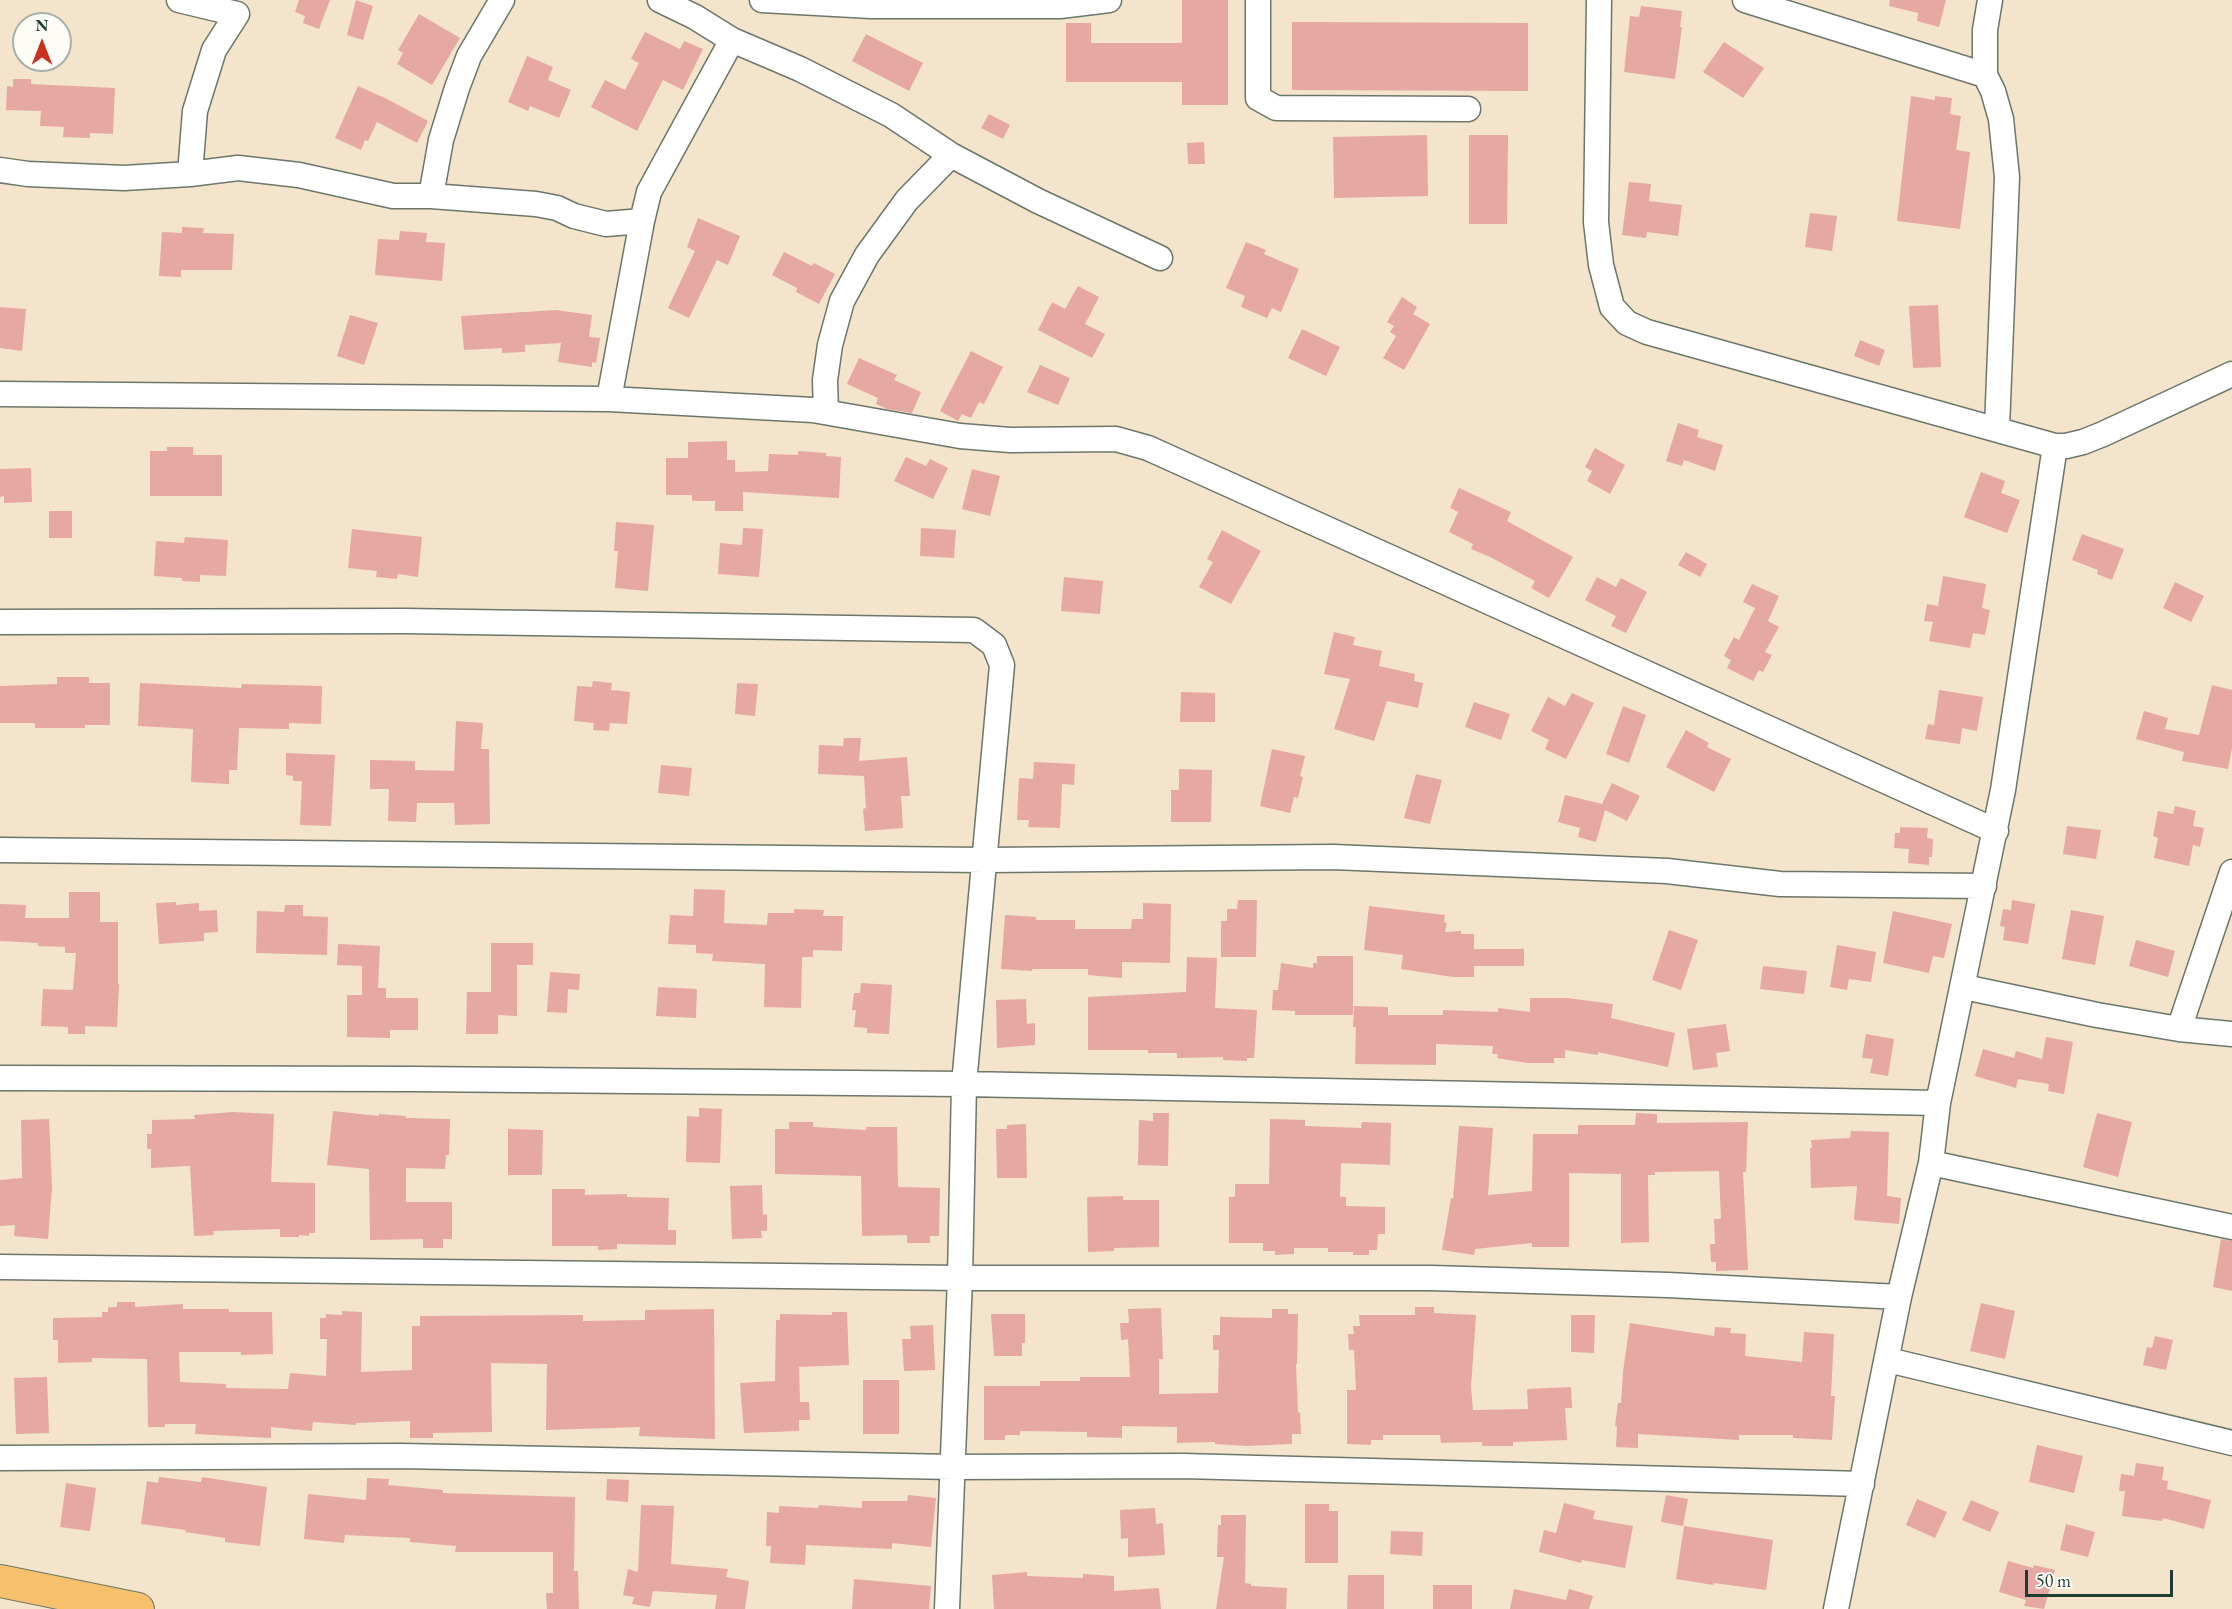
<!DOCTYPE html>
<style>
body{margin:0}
#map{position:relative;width:2232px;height:1609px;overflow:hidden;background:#f4e4cb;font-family:"EB Garamond",serif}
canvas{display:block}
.north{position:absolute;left:12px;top:12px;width:60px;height:60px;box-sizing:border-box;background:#fdfcf7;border:2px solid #a4b0a9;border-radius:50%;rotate:0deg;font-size:16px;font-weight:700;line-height:24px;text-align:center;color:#1f3d34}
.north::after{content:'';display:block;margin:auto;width:21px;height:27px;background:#c8321e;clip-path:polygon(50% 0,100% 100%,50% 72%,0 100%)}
.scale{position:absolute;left:2025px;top:1570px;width:148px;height:27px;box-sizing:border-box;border:3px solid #1f3d34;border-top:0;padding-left:8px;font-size:18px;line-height:21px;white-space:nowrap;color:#1f3d34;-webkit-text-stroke:4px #fdfcf7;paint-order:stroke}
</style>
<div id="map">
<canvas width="2232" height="1609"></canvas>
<div class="north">N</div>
<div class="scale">50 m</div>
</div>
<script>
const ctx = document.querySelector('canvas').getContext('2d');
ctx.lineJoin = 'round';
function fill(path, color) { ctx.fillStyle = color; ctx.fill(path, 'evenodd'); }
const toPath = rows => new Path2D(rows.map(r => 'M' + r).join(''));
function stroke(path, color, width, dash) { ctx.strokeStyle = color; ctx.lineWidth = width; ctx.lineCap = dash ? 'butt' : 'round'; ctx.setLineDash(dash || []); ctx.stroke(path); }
const building = toPath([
 [299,0,330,0,319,29,303,23,305,16,295,12],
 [356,0,373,6,363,40,347,35],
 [1182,0,1228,0,1228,105,1182,105,1182,82,1066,82,1066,23,1091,23,1091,43,1182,43],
 [1890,0,1946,0,1939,27,1917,21,1918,13,1889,6],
 [1641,6,1682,11,1680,27,1682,27,1675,79,1624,72,1630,16,1639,17],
 [419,14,460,38,432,85,397,64,403,53,398,50],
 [1292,22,1528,23,1528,91,1292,90],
 [645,32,680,49,684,41,703,49,683,90,663,80,637,131,591,107,605,80,625,90,639,63,631,59],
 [866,34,923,63,909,91,852,61],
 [1724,42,1764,68,1743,98,1703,72],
 [527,56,553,67,548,80,571,90,559,118,530,106,528,111,508,102],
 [13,79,31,79,31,84,115,88,113,134,90,133,90,138,63,137,64,127,40,126,41,111,6,110,7,86,13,87],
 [358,86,387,99,428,121,417,143,377,122,368,141,365,140,361,150,335,138],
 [1911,96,1935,100,1935,96,1952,98,1950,114,1961,116,1956,150,1970,152,1960,229,1897,221],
 [989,114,1010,125,1003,139,981,128],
 [1427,135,1428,196,1334,198,1333,137],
 [1469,135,1508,135,1507,224,1469,224],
 [1204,142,1205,164,1188,164,1187,143],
 [1629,182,1651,184,1649,201,1682,205,1678,236,1647,232,1646,238,1622,235],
 [1810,213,1837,216,1832,251,1805,247],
 [698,218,740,236,728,265,717,260,689,318,668,308,695,251,687,247],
 [182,227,204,228,203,233,234,234,232,270,181,270,181,277,159,276,162,232,182,233],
 [400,231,427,233,426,242,445,243,442,281,375,275,378,239,399,240],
 [1246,242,1266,250,1264,254,1299,269,1281,312,1272,308,1267,318,1241,307,1245,296,1226,288],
 [784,252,812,266,814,263,835,274,819,304,796,292,797,288,772,275],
 [1078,286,1099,297,1085,324,1105,334,1092,358,1038,330,1052,302,1065,309],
 [1402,297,1417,307,1413,314,1430,324,1404,370,1383,358,1396,336,1390,332,1394,326,1387,322],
 [1938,305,1941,367,1913,368,1909,306],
 [0,307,26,309,22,351,0,348],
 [556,310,592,315,589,337,600,338,596,363,592,362,592,367,558,362,561,343,525,345,525,352,502,353,502,348,464,350,461,316],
 [350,315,378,323,364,365,337,356],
 [1302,329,1340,347,1326,376,1288,358],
 [1860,340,1885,350,1879,366,1854,356],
 [971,351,1003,367,984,404,979,402,971,418,962,414,958,421,940,411],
 [859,358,897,375,894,380,921,392,912,413,887,409,876,404,878,398,847,384],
 [1040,365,1070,378,1058,405,1027,392],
 [1678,423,1699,430,1697,437,1723,445,1715,471,1684,460,1682,466,1666,461],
 [727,441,727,460,735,460,735,472,768,471,769,454,798,455,798,451,826,453,826,456,841,457,839,498,743,492,743,511,715,511,715,501,692,501,692,495,666,495,666,458,688,458,688,442],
 [167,447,193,447,193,455,222,455,222,496,150,496,150,451,167,451],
 [1595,448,1625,465,1610,494,1587,481,1592,471,1585,467],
 [906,457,926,466,930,459,948,468,933,499,894,481],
 [31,468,32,502,4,503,4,496,0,497,0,469],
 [972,469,1000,476,990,516,962,509],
 [1981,472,2005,481,2001,493,2020,500,2007,533,1964,517],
 [1459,488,1511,512,1507,521,1573,557,1549,598,1531,588,1535,581,1490,557,1471,549,1473,544,1449,532,1458,512,1450,508],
 [49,511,72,511,72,538,49,538],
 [616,522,654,525,648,591,615,588,618,551,614,551],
 [743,528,763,529,759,577,718,574,720,543,742,545],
 [921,528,956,530,954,558,920,556],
 [352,529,422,537,418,577,398,574,397,579,376,577,377,571,348,568],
 [1222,530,1261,551,1231,604,1199,587,1213,562,1207,559],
 [2082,534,2124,549,2112,580,2097,574,2098,570,2072,560],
 [185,537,228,540,226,576,200,575,200,582,182,581,182,578,154,576,156,541,184,543],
 [1686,552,1707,564,1700,577,1678,565],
 [1943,576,1986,584,1982,608,1990,610,1985,635,1973,633,1970,648,1929,641,1933,622,1924,621,1927,604,1938,606],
 [1064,577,1103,581,1100,614,1061,611],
 [1597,577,1616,587,1621,578,1647,592,1626,633,1611,626,1616,616,1585,600],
 [2175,582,2204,596,2191,622,2163,608],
 [1752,584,1779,596,1768,621,1779,627,1765,652,1772,655,1763,672,1759,670,1753,681,1727,668,1731,660,1724,656,1734,637,1739,640,1755,608,1743,602],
 [1334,632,1355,637,1353,645,1382,651,1379,666,1415,674,1414,681,1423,683,1418,708,1387,701,1374,741,1334,729,1350,679,1324,674],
 [57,677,89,677,89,683,110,683,110,725,85,725,85,728,35,728,35,723,0,723,0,686,57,684],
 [593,681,612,683,611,690,630,692,627,724,610,723,609,731,593,730,594,723,574,721,577,686,592,687],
 [140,683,241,688,242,684,322,686,321,724,289,723,289,729,239,728,237,770,229,770,229,784,191,782,193,729,138,726],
 [737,683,758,684,755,716,735,714],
 [2212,685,2232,690,2232,748,2228,769,2182,761,2184,752,2136,739,2144,711,2168,718,2165,729,2199,735],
 [1939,690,1983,697,1977,731,1962,728,1960,744,1925,739,1928,724,1934,725],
 [1181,692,1215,693,1215,722,1180,722],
 [1572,693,1594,703,1566,759,1545,749,1549,740,1531,731,1548,697,1565,706],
 [1474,702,1510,714,1501,740,1465,727],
 [1623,706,1646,715,1629,763,1606,754],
 [456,721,483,723,481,749,489,749,490,824,455,825,454,803,417,803,416,822,388,821,389,789,370,789,370,760,415,761,415,770,454,771],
 [1686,730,1709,743,1707,747,1731,759,1714,792,1666,767],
 [844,738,861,738,859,761,907,757,910,796,901,796,903,828,865,831,863,809,866,808,864,776,818,774,819,745,843,746],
 [1272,749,1305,756,1300,776,1303,777,1298,798,1294,797,1290,813,1260,806],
 [286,753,335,755,331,826,300,825,302,781,293,781,293,776,286,775],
 [1034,762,1075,764,1074,785,1062,784,1060,828,1028,827,1029,820,1017,820,1019,778,1033,779],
 [661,765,692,768,689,796,658,793],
 [1179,769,1212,770,1211,822,1171,822,1171,790,1179,790],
 [1416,774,1442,780,1430,824,1404,818],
 [1612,783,1640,796,1627,821,1605,810,1596,842,1578,837,1580,828,1558,822,1565,795,1602,804],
 [2175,806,2196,811,2193,826,2204,828,2200,847,2193,845,2189,866,2154,858,2158,838,2153,836,2158,811,2173,814],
 [2067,826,2101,830,2096,859,2063,854],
 [1900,827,1928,828,1927,838,1933,839,1932,857,1929,857,1929,865,1908,863,1909,849,1894,848,1895,833,1900,833],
 [694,889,725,890,724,923,767,925,768,913,794,913,794,909,824,910,823,916,843,916,842,951,813,950,813,957,802,957,801,1008,764,1007,765,964,712,961,713,954,696,953,696,945,668,944,670,915,693,916],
 [69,892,100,892,100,922,118,922,118,984,119,984,117,1027,85,1026,85,1034,68,1034,68,1027,41,1026,43,989,73,990,76,953,65,953,65,947,38,946,38,943,0,941,0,904,26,905,25,918,69,918],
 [1238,900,1257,900,1256,957,1221,957,1221,921,1227,921,1227,909,1237,909],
 [2012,900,2035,904,2028,944,2003,940,2005,927,2000,926,2003,909,2011,910],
 [176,902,176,905,199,903,199,911,217,910,218,932,204,933,204,941,159,944,156,903],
 [1143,903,1171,904,1170,963,1122,962,1122,978,1088,975,1088,969,1032,969,1032,971,1001,969,1005,915,1036,917,1036,920,1075,920,1075,929,1131,929,1132,919,1143,919],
 [285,905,303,905,303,916,328,917,327,955,256,953,257,911,284,912],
 [1369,906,1445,915,1444,922,1447,923,1445,932,1461,931,1461,934,1474,934,1474,949,1524,949,1524,966,1474,966,1474,977,1453,977,1401,969,1403,955,1364,950],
 [2071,910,2104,916,2095,965,2062,959],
 [1893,911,1952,924,1944,958,1933,956,1929,973,1883,963],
 [1669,930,1698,940,1681,990,1652,980],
 [2136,940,2175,951,2168,977,2129,966],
 [491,943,533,943,533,965,517,965,517,1016,498,1015,498,1034,466,1034,467,992,491,992],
 [338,944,380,946,378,988,386,988,386,998,418,998,418,1030,390,1030,390,1038,347,1037,347,995,362,995,362,966,337,965],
 [1837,945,1876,952,1871,982,1849,979,1847,990,1830,987],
 [1317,956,1353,956,1353,1015,1295,1015,1295,1011,1272,1010,1273,990,1278,990,1281,963,1313,968,1313,963,1317,963],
 [1187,957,1217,958,1215,1008,1257,1010,1254,1058,1247,1058,1247,1061,1223,1060,1223,1057,1177,1058,1177,1053,1148,1053,1148,1050,1088,1050,1088,997,1186,992],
 [1763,966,1807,971,1804,994,1760,989],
 [550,972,580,974,579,990,568,989,567,1013,547,1012],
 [861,983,892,985,889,1034,867,1033,867,1028,854,1027,856,1010,852,1010,854,993,860,993],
 [658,987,697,989,696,1018,656,1016],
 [1530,998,1567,998,1613,1004,1611,1018,1675,1033,1668,1067,1598,1052,1598,1055,1565,1050,1565,1058,1554,1058,1554,1063,1527,1063,1497,1058,1498,1054,1492,1054,1493,1046,1436,1044,1436,1065,1355,1064,1356,1027,1353,1027,1354,1006,1388,1007,1388,1015,1443,1015,1443,1010,1498,1012,1498,1008,1530,1012],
 [1026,999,1027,1024,1035,1023,1035,1045,997,1048,996,1000],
 [1726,1024,1730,1051,1716,1053,1718,1067,1693,1070,1687,1029],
 [1866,1034,1894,1039,1888,1076,1870,1073,1873,1059,1862,1058],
 [2046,1037,2073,1042,2064,1094,2048,1091,2049,1084,2018,1079,2016,1088,1975,1076,1983,1049,2014,1058,2016,1051,2042,1059],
 [699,1108,722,1109,720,1163,686,1162,687,1116,699,1117],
 [333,1111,379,1116,379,1114,406,1116,406,1118,450,1119,449,1155,446,1155,445,1169,406,1168,406,1202,452,1202,452,1239,443,1239,443,1248,423,1248,423,1239,370,1240,369,1169,327,1165],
 [233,1112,274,1114,271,1182,315,1183,315,1233,309,1233,309,1236,299,1235,299,1237,280,1237,280,1229,213,1231,214,1235,194,1236,190,1166,151,1168,151,1149,147,1149,147,1134,152,1134,152,1120,195,1119,194,1115],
 [1153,1113,1169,1113,1168,1166,1138,1165,1139,1120,1153,1121],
 [1636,1113,1657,1114,1657,1123,1748,1122,1746,1172,1743,1172,1748,1270,1716,1271,1716,1262,1711,1262,1710,1244,1715,1244,1714,1219,1721,1219,1719,1171,1655,1172,1655,1175,1648,1175,1649,1242,1621,1243,1621,1174,1569,1173,1569,1247,1532,1247,1532,1243,1475,1249,1474,1255,1442,1250,1451,1198,1453,1199,1459,1126,1493,1128,1488,1195,1532,1191,1533,1134,1578,1134,1578,1125,1635,1125],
 [2097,1113,2132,1122,2118,1177,2083,1167],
 [49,1119,52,1187,48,1239,14,1236,15,1225,0,1226,0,1180,22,1178,21,1120],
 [1270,1119,1305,1120,1305,1126,1361,1128,1362,1122,1391,1123,1390,1165,1341,1163,1340,1197,1346,1197,1346,1206,1385,1207,1385,1234,1378,1234,1377,1250,1369,1250,1369,1255,1353,1255,1353,1252,1328,1252,1328,1248,1294,1248,1294,1254,1275,1255,1275,1251,1263,1251,1263,1243,1229,1243,1229,1197,1235,1197,1235,1184,1269,1184],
 [789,1122,813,1122,813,1127,866,1130,866,1127,897,1127,898,1187,940,1188,939,1236,930,1236,930,1243,907,1243,907,1235,862,1236,861,1176,775,1174,775,1129,789,1129],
 [1026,1124,1027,1178,997,1178,996,1129,1007,1129,1007,1125],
 [508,1129,543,1130,542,1175,508,1175],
 [1851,1131,1889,1132,1887,1196,1901,1198,1899,1224,1854,1220,1857,1186,1811,1188,1810,1148,1812,1148,1811,1140,1850,1138],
 [762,1185,763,1215,767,1214,767,1231,761,1231,762,1238,732,1239,730,1186],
 [552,1189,585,1189,585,1195,627,1194,627,1197,669,1198,668,1230,676,1230,676,1245,617,1244,617,1249,598,1250,598,1246,552,1246],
 [1123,1196,1123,1200,1159,1200,1159,1247,1114,1248,1114,1251,1088,1252,1087,1197],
 [2221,1239,2232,1241,2232,1291,2213,1287],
 [117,1302,135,1302,135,1307,183,1304,183,1309,229,1309,229,1312,272,1312,273,1354,241,1355,241,1352,179,1352,180,1382,226,1384,226,1388,288,1389,290,1373,326,1376,327,1339,320,1339,320,1318,326,1318,326,1314,342,1315,342,1311,362,1312,361,1372,412,1370,412,1326,420,1326,420,1316,583,1315,583,1321,645,1320,645,1310,714,1309,715,1439,639,1436,640,1427,546,1430,547,1364,491,1363,492,1432,433,1433,433,1438,410,1438,410,1421,356,1423,356,1425,313,1422,312,1431,271,1427,271,1438,195,1434,196,1424,165,1424,165,1427,148,1427,147,1359,92,1358,92,1362,58,1363,58,1340,53,1340,53,1318,102,1317,102,1312,108,1312,108,1307,117,1307],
 [1981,1303,2015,1311,2005,1359,1970,1351],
 [1415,1307,1434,1307,1434,1313,1476,1315,1471,1387,1473,1410,1528,1409,1527,1389,1571,1387,1572,1408,1565,1408,1567,1440,1513,1442,1513,1446,1482,1446,1482,1442,1441,1443,1440,1435,1383,1435,1383,1440,1371,1440,1371,1445,1347,1444,1347,1390,1356,1390,1354,1350,1349,1350,1348,1334,1354,1334,1353,1326,1360,1326,1359,1315,1415,1315],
 [1161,1308,1163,1359,1159,1359,1159,1394,1218,1393,1219,1350,1213,1350,1213,1335,1220,1335,1220,1317,1272,1318,1272,1309,1288,1309,1288,1314,1298,1314,1297,1364,1296,1364,1298,1413,1300,1412,1301,1434,1292,1434,1292,1444,1247,1446,1215,1444,1215,1442,1177,1443,1177,1427,1122,1426,1122,1438,1087,1437,1087,1432,1020,1431,1020,1435,1005,1435,1005,1440,984,1440,984,1386,1040,1386,1040,1381,1080,1381,1080,1377,1130,1377,1128,1339,1121,1340,1120,1323,1129,1323,1128,1309],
 [832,1312,847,1312,849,1365,799,1367,800,1402,809,1402,810,1420,799,1420,799,1431,744,1433,740,1383,775,1381,776,1320,780,1320,780,1314,832,1315],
 [991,1314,1025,1314,1025,1343,1022,1343,1022,1356,994,1356],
 [1571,1315,1595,1315,1594,1353,1571,1352],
 [1630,1323,1714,1336,1715,1327,1731,1328,1730,1333,1746,1334,1745,1356,1802,1362,1804,1332,1834,1334,1831,1396,1835,1396,1832,1440,1793,1438,1793,1435,1739,1435,1739,1440,1638,1434,1638,1448,1616,1447,1617,1426,1615,1426,1618,1403,1621,1403,1623,1372],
 [933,1325,935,1370,904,1371,902,1339,911,1339,910,1326],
 [2155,1336,2173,1340,2166,1370,2143,1365,2147,1347,2152,1348],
 [47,1377,49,1433,16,1434,14,1378],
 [863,1380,899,1380,899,1434,863,1434],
 [2037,1445,2083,1456,2074,1493,2029,1482],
 [2136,1463,2164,1467,2162,1480,2168,1481,2167,1489,2211,1500,2204,1529,2163,1518,2162,1521,2122,1516,2125,1491,2119,1491,2121,1474,2134,1476],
 [159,1477,201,1482,202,1477,267,1487,260,1546,225,1542,225,1538,185,1532,186,1530,141,1524,147,1481,158,1483],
 [367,1478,389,1479,388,1485,443,1490,443,1493,575,1497,574,1571,578,1571,579,1609,547,1609,546,1593,553,1593,553,1552,455,1552,456,1546,410,1542,410,1538,345,1535,344,1543,304,1539,308,1494,366,1500],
 [607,1479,629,1480,628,1502,606,1500],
 [66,1483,96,1488,90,1531,60,1527],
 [908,1495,936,1498,931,1547,892,1543,892,1549,806,1545,805,1565,770,1563,771,1546,766,1546,767,1512,779,1513,779,1506,818,1508,819,1505,862,1508,862,1501,907,1501],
 [1666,1495,1688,1499,1683,1526,1661,1522],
 [1917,1499,1947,1512,1935,1538,1906,1525],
 [1971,1500,1999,1512,1990,1532,1962,1520],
 [1564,1503,1595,1511,1593,1519,1633,1526,1625,1568,1582,1560,1581,1563,1539,1552,1544,1530,1556,1533],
 [1305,1504,1329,1504,1329,1511,1338,1511,1338,1563,1305,1563],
 [641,1505,674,1506,671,1564,728,1569,726,1577,749,1581,745,1609,715,1609,717,1595,653,1591,650,1607,632,1604,634,1597,623,1595,628,1569,638,1572],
 [1155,1508,1156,1524,1163,1523,1165,1555,1128,1557,1128,1538,1121,1539,1120,1510],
 [1221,1515,1246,1515,1245,1583,1251,1584,1251,1586,1287,1588,1286,1609,1216,1609,1224,1557,1217,1557,1218,1525,1221,1525],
 [2066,1524,2095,1532,2088,1557,2060,1550],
 [1684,1526,1773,1540,1766,1590,1714,1583,1713,1585,1676,1579],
 [1391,1531,1423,1532,1422,1556,1390,1554],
 [2008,1561,2033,1568,2034,1565,2055,1570,2044,1609,2024,1606,2026,1600,1999,1592],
 [1027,1572,1027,1576,1083,1578,1083,1574,1114,1576,1114,1591,1159,1588,1161,1609,994,1609,992,1575],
 [1348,1575,1384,1575,1384,1609,1347,1609],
 [854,1579,931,1586,929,1609,852,1609],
 [1433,1585,1472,1585,1472,1609,1433,1609],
 [1514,1589,1566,1600,1569,1589,1593,1596,1589,1609,1510,1609]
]);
const minor = toPath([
 [179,0,237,14,214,50,195,111,190,174],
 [762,0,871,6,1060,6,1109,0],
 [1258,0,1258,98,1276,108,1468,109],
 [1599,0,1596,222,1601,265,1612,307,1627,323,1647,332,2055,446],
 [1745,0,1985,75,1993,91,2001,119,2007,177,1997,428],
 [732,40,800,69,891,115,951,155,1038,201,1160,258],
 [1985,75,1985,30,1990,0],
 [0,170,28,174,124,178,190,174,238,168,299,175,393,196,431,196,536,204,557,208,574,216,606,224,642,221,609,399],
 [431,196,441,140,457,88,469,56,502,0],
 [642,221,649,192,732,40,695,17,660,0],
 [0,394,609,399,813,410,960,436,1010,440,1116,439,1148,448,1996,831],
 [826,412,825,380,830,345,842,301,867,255,907,200,951,155],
 [0,622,406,621,974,630,994,645,1002,665,964,1084,960,1278,947,1609],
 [0,850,985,860,1333,857,1667,871,1780,884,1984,886],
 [1964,987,2097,1015,2179,1029,2232,872],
 [2179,1029,2232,1034],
 [0,1078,413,1079,964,1084,1938,1103],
 [1931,1163,2232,1227],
 [0,1267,960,1278,1431,1278,1668,1285,1899,1297],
 [1888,1360,2232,1443],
 [0,1458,401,1456,952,1467,1183,1466,1862,1484],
 [1836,1609,1899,1297,1931,1163,1938,1103,2003,790,2055,446,2066,446,2083,442,2103,434,2232,374]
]);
const major = toPath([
 [0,1581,138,1609]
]);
fill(building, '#e6a8a3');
stroke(minor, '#6a7769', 27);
stroke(major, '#6a7769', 34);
stroke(minor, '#fff', 24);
stroke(major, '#f7c06c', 32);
</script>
